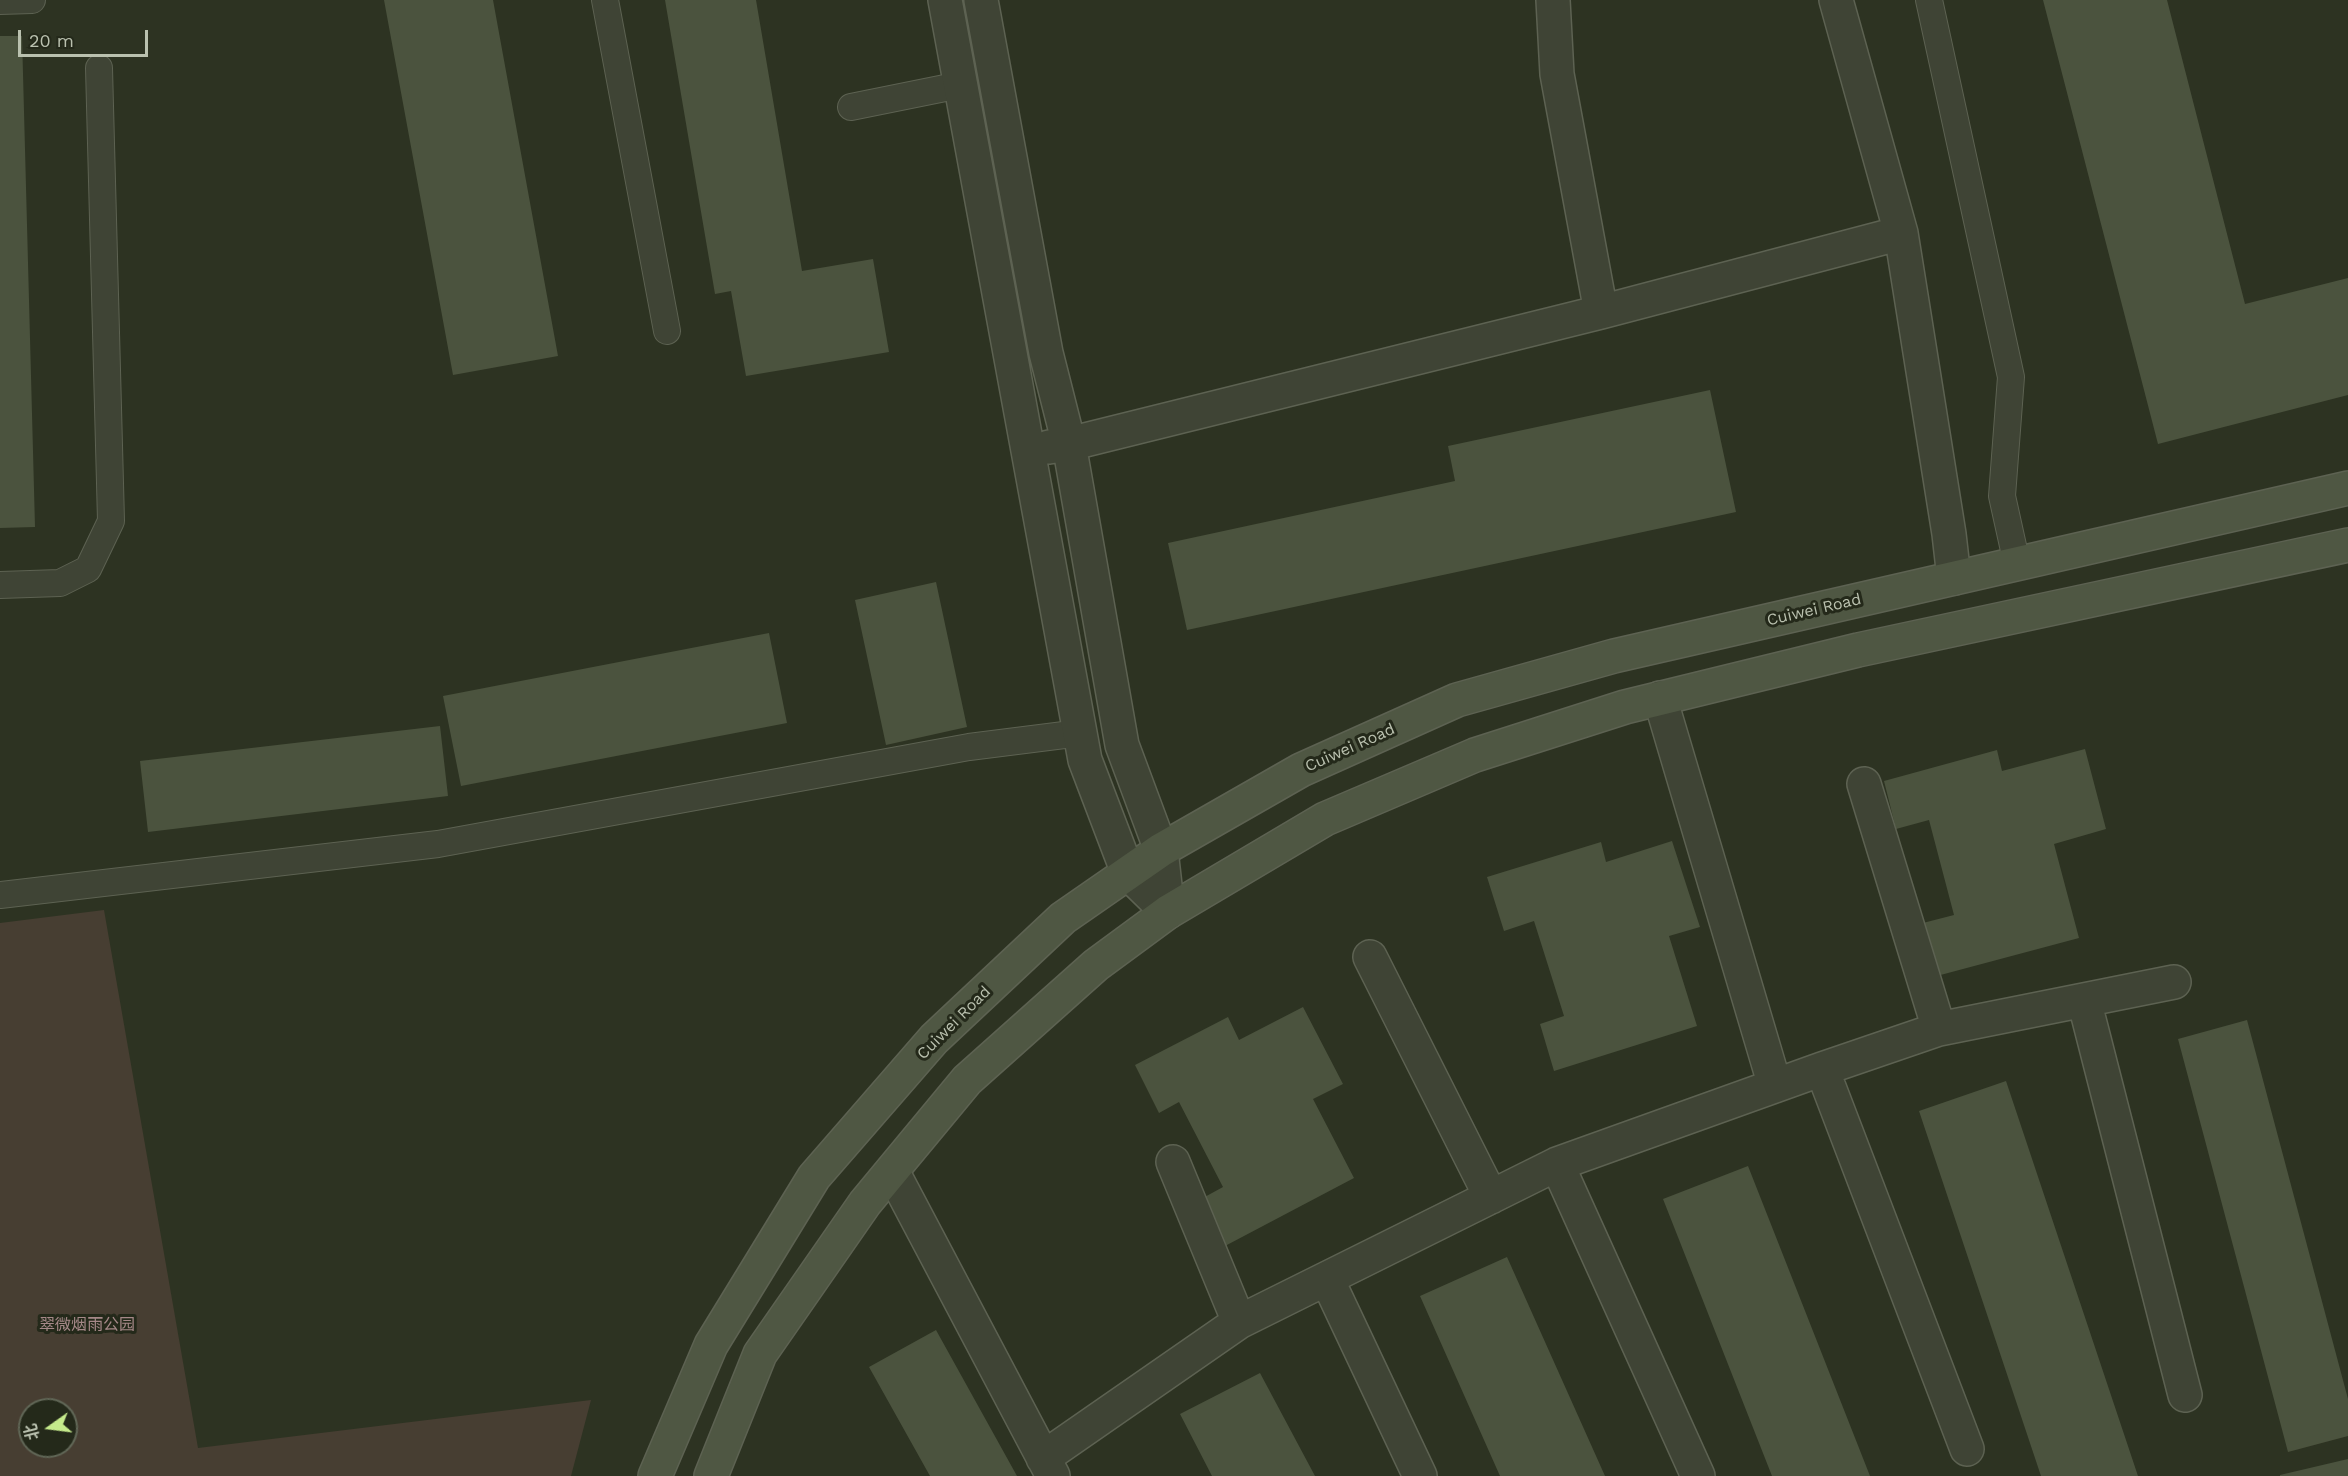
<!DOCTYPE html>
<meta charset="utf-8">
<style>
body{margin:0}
#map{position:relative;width:2348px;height:1476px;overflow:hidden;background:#2d3322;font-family:"Work Sans","Noto Sans SC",sans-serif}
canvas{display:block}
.north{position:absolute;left:18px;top:1398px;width:60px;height:60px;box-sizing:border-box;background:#24291a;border:2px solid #606656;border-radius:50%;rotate:256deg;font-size:16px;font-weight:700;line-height:24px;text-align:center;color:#bac1af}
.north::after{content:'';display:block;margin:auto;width:21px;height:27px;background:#c5ea8c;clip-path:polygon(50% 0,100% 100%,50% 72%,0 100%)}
.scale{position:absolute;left:18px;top:30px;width:130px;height:27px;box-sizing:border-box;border:3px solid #bac1af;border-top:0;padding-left:8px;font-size:18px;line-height:21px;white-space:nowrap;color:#bac1af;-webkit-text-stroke:4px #24291a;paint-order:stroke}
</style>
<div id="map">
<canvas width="2348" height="1476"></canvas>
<div class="north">北</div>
<div class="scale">20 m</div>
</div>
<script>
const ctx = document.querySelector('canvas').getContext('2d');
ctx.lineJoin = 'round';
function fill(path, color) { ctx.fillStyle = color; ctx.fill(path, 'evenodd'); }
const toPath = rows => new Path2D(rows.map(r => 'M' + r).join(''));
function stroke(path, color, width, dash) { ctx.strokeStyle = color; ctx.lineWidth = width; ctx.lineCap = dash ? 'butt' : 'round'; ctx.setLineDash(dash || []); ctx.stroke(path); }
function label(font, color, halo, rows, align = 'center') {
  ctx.font = font + ' "Work Sans","Noto Sans SC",sans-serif'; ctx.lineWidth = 6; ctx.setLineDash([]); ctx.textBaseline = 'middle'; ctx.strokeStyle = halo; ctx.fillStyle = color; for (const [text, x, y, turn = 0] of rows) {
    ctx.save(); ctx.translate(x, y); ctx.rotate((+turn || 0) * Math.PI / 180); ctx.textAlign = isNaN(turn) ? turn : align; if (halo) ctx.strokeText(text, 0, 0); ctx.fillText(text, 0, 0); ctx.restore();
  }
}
const green = toPath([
 [104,910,198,1448,591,1400,571,1476,0,1476,0,923],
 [30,1410,66,1410,66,1446,30,1446]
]);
const building = toPath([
 [384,0,493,0,558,356,453,375],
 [665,0,756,0,802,271,873,259,889,352,746,376,731,291,715,294],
 [2043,0,2167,0,2245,304,2348,278,2348,395,2158,444],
 [0,36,22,36,35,527,0,528],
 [1710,390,1736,512,1187,630,1168,543,1455,481,1448,446],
 [936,582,967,727,886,745,855,600],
 [769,633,787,723,461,786,443,696],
 [440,726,448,796,148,832,140,761],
 [2085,749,2106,829,2054,844,2079,938,1933,977,1919,924,1954,915,1929,820,1896,829,1884,781,1997,750,2002,771],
 [1672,841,1700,927,1669,936,1697,1026,1554,1071,1540,1024,1564,1016,1534,921,1504,931,1487,877,1601,842,1606,862],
 [1303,1007,1343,1084,1313,1099,1354,1178,1225,1246,1201,1199,1223,1187,1179,1102,1159,1113,1135,1065,1228,1017,1239,1040],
 [2247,1020,2348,1399,2348,1436,2288,1452,2178,1039],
 [2006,1081,2138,1476,2041,1476,1919,1111],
 [1748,1166,1870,1476,1772,1476,1663,1199],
 [1507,1257,1605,1476,1500,1476,1420,1296],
 [936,1330,1017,1476,930,1476,869,1367],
 [1260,1373,1315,1476,1212,1476,1180,1414],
 [2348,1459,2348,1476,2280,1476,2280,1475]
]);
const lane = toPath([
 [605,0,667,331],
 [1929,0,2011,377,2002,496,2017,564],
 [0,1,32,0],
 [851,107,960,85],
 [0,585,60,583,88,569,111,521,99,68],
 [0,895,438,844,969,747,1080,733]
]);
const street = toPath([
 [945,0,1085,760,1128,873,1168,912],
 [981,0,1046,353,1069,444,1122,745,1161,850,1168,912],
 [1553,0,1557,74,1601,312],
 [1836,0,1901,233,1949,534,1954,578],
 [1049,447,1069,444,1601,312,1901,233],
 [1660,698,1775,1086],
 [1864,784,1939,1029],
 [1370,957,1491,1197],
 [2084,1000,2185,1395],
 [1822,1069,1967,1449],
 [1173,1162,1239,1322],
 [1557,1164,1698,1476],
 [892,1171,1053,1476],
 [1327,1279,1420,1476],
 [1043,1458,1239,1322,1557,1164,1822,1069,1939,1029,2174,982]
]);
const secondary = toPath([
 [655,1476,711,1345,814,1177,934,1039,1063,918,1161,850,1301,770,1457,700,1614,656,2348,488],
 [711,1476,760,1354,865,1203,967,1080,1096,965,1168,912,1325,819,1475,755,1625,707,1858,650,2348,545]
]);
const streetNames = [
 ["Cuiwei Road",1814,610,-13],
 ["Cuiwei Road",1350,748,-24],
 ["Cuiwei Road",954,1023,-45]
];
const parkNames = [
 ["翠微烟雨公园",87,1325]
];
fill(green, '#473e32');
fill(building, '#4b533e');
stroke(lane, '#5d6252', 28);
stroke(street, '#5d6252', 36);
stroke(secondary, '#5d6252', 36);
stroke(lane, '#3f4435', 26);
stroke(street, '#3f4435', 33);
stroke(secondary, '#4f5743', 33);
label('16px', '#bac1af', '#24291a', streetNames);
label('16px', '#a58888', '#24291a', parkNames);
</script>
